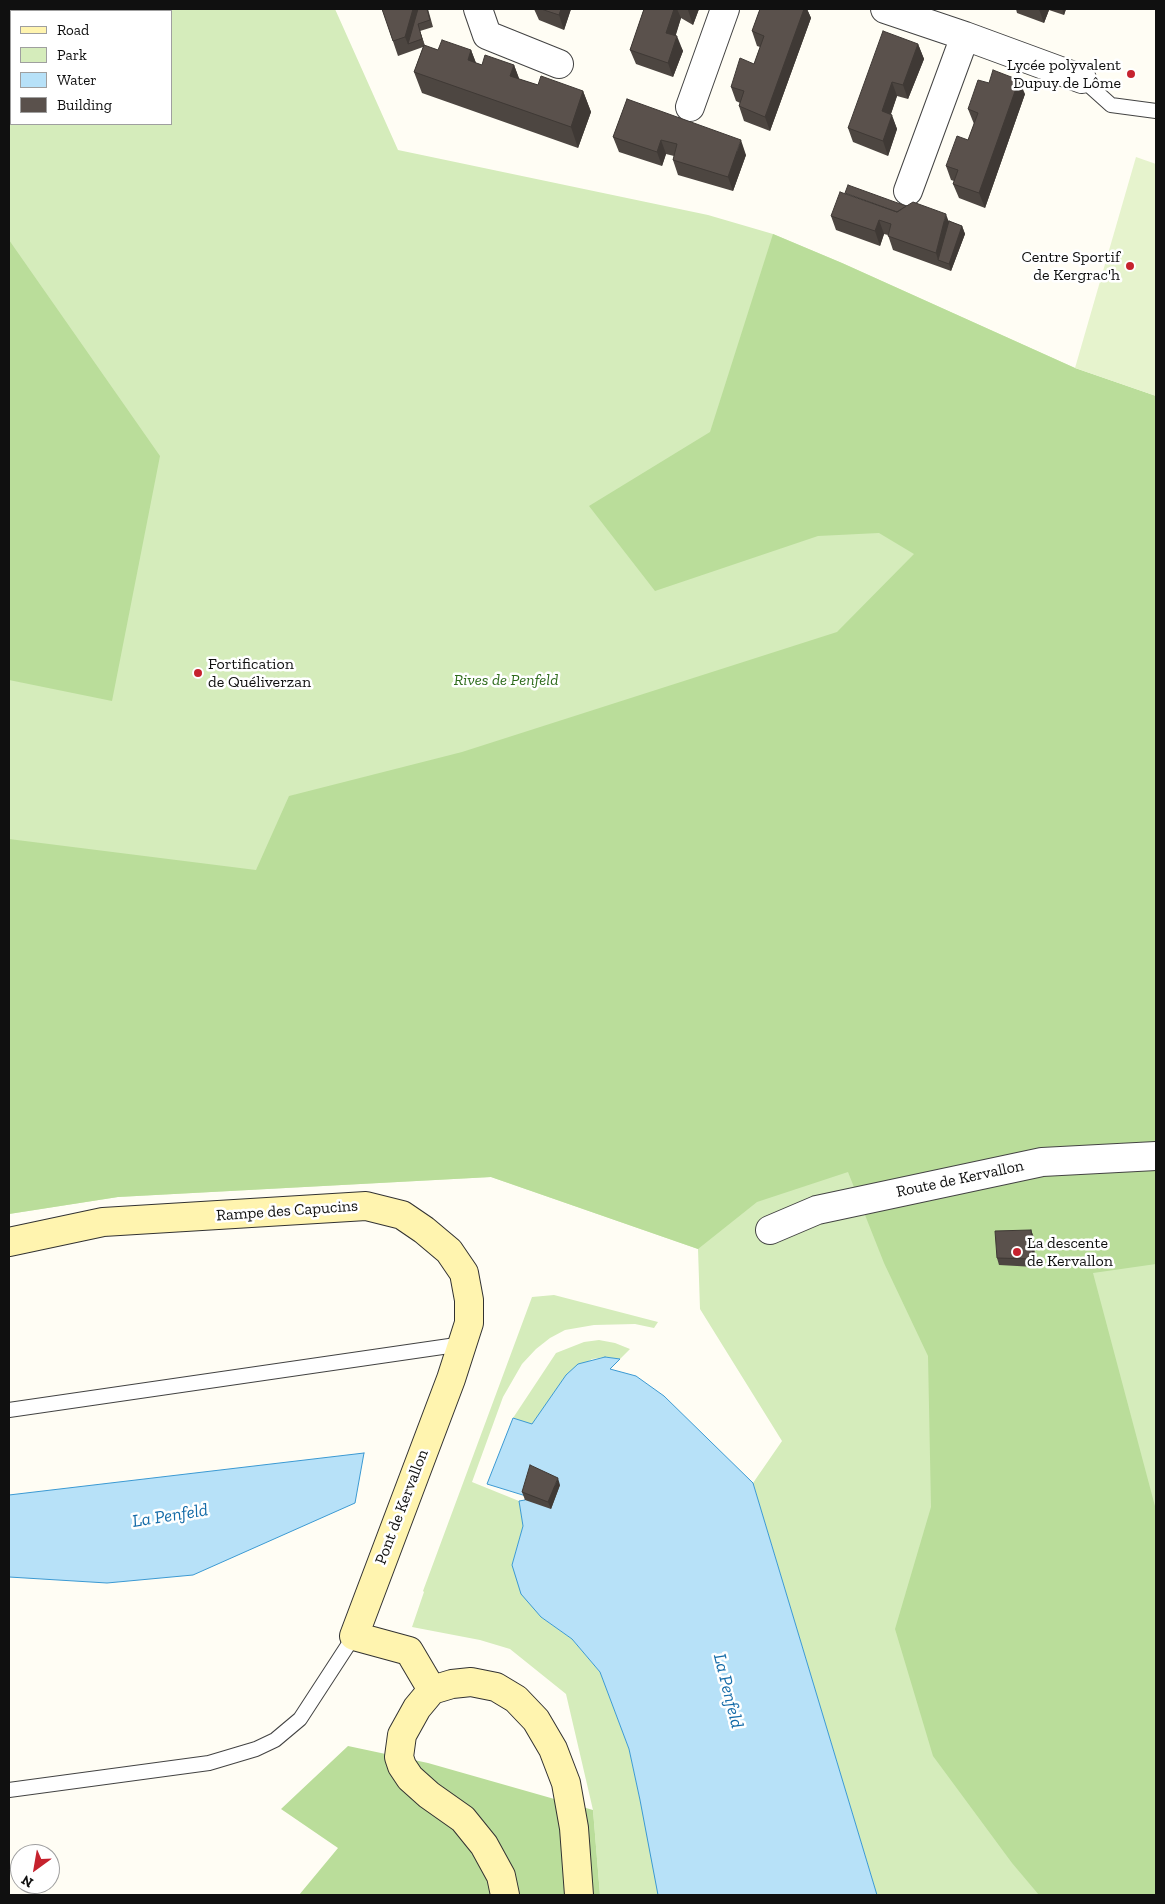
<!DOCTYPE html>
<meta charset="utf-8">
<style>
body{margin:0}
#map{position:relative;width:1165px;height:1904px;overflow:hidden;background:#fffdf4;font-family:"Zilla Slab",serif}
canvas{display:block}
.frame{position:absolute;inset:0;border:10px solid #101010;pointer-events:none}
.legend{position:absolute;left:10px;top:10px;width:162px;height:115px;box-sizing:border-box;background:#fff;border:1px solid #9f9f9f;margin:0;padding:6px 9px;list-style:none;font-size:15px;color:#101010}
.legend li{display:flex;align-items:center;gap:10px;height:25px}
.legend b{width:25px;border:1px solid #9f9f9f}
.north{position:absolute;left:10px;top:1844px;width:50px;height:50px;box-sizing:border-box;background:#fff;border:1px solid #9f9f9f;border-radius:50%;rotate:212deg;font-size:14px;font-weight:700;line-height:20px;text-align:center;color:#101010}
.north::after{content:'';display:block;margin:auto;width:18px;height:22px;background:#c6222e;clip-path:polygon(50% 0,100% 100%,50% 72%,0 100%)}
</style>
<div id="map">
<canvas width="1165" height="1904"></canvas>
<div class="frame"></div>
<ul class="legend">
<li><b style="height:6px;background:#fff4af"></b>Road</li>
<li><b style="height:14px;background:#d5ecbb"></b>Park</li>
<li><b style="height:14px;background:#b7e1f8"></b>Water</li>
<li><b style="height:14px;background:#5a514c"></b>Building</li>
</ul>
<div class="north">N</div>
</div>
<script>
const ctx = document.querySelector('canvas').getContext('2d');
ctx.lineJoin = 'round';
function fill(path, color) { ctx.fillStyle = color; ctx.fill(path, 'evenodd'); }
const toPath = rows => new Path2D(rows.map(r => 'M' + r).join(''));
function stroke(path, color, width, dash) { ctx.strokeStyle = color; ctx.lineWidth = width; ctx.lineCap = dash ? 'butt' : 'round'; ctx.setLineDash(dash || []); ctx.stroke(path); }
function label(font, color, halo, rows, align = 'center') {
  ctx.font = font + ' "Zilla Slab",serif'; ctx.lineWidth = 5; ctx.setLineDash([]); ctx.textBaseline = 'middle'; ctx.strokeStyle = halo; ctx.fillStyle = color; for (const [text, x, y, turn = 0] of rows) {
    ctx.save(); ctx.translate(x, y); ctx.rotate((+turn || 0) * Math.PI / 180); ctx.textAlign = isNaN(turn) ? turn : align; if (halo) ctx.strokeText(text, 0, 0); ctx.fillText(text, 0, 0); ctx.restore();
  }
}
const green = toPath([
 [9,9,335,9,398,150,708,215,773,234,842,263,1075,368,1156,396,1156,1895,877,1895,753,1483,782,1441,700,1309,698,1249,491,1177,118,1197,9,1214],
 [11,11,171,11,171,124,11,124],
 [554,1295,658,1322,654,1328,635,1324,594,1325,565,1330,550,1338,536,1349,522,1364,503,1397,472,1482,519,1501,523,1526,512,1565,541,1617,572,1639,600,1672,629,1749,651,1851,659,1895,600,1895,593,1810,566,1694,510,1649,480,1640,412,1627,424,1592,423,1591,532,1297],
 [599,1340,615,1343,630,1349,620,1359,605,1357,592,1359,566,1375,532,1425,513,1418,556,1353,584,1342]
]);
const forest = toPath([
 [773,234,842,263,1075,368,1156,396,1156,1264,1093,1273,1156,1510,1156,1895,1039,1895,1012,1863,933,1756,895,1629,931,1507,928,1356,884,1263,848,1172,757,1202,698,1249,491,1177,118,1197,9,1214,9,839,256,870,289,796,462,752,837,632,914,554,879,533,818,536,655,591,589,506,710,432],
 [9,240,160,456,112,701,9,680],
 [348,1746,428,1763,593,1810,600,1895,299,1895,338,1848,281,1809]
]);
const pitch = toPath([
 [1136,157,1156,164,1156,396,1075,368]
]);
const water = toPath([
 [605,1357,620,1359,610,1369,636,1376,664,1396,753,1483,877,1895,658,1895,640,1800,629,1749,600,1672,572,1639,541,1617,521,1594,512,1565,523,1526,519,1501,525,1500,526,1496,487,1484,513,1418,532,1424,566,1375,578,1364,605,1357],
 [364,1453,355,1503,193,1575,107,1583,9,1577,9,1495,364,1453]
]);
const lane = toPath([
 [1082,79,1111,105,1156,111],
 [9,1410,463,1344],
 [9,1790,209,1763,256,1749,275,1740,300,1719,354,1636]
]);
const street = toPath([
 [478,9,487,35,559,64],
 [885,9,965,36,1082,79],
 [690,107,725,9],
 [908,191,965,36],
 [770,1230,817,1210,1042,1162,1156,1156]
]);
const secondary = toPath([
 [9,1242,103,1222,366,1206,402,1215,424,1230,449,1251,464,1273,469,1300,469,1323,451,1379,354,1636,409,1651,432,1690],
 [432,1690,452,1684,471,1682,496,1687,516,1699,536,1720,553,1749,566,1783,574,1828,579,1895],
 [432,1690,417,1708,402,1735,399,1757,402,1766,410,1778,429,1795,463,1819,484,1845,501,1876,505,1895]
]);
const wall = toPath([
 [9,9,60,9,57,11,11,11,11,40,9,37],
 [382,9,428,9,433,27,420,31,425,46,438,50,471,50,476,63,482,65,514,65,519,79,538,85,583,91,591,112,578,148,422,93,414,72,423,47,398,56],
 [534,9,571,9,564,30,539,20],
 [644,9,699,9,693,25,681,18,675,36,683,51,673,77,636,64,630,50],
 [760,9,807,9,811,18,770,131,744,121,739,106,740,103,736,101,731,87,754,64,760,47,757,46,752,31],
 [1016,9,1066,9,1064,15,1049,10,1044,23,1017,13],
 [918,44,924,59,908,99,897,96,891,114,897,129,888,156,853,142,848,128],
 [989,83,1025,94,985,208,959,198,953,184,954,181,951,180,946,166,968,140,974,124,968,109],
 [627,99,746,155,733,191,678,175,673,160,674,156,666,154,662,166,619,152,613,137],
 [831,216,949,221,962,226,965,234,951,271,893,250,888,235,884,234,880,246,836,230],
 [1031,1230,1034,1238,1035,1267,999,1265,997,1258],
 [560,1485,551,1509,525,1500,522,1492]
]);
const shadedWall = toPath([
 [49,9,60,9,57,11,46,11],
 [413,9,422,9,418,25,425,46,422,39,408,44,405,37],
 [561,9,571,9,564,30,559,15],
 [674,9,677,9,681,18,672,48,666,33],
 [688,9,699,9,693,25,688,10],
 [804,9,807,9,811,18,770,131,765,117],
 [1039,9,1049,9,1049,10,1044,23],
 [1062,9,1066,9,1064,15],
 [677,36,683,51,673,77,668,63],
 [918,44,924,59,908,99,903,85],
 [471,50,479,71,468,60],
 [514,65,522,86,510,76],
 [1019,80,1025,94,985,208,979,193],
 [892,82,897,96,887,125,882,111],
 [583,91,591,112,578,148,571,127],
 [892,115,897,129,888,156,883,141],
 [661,140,666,154,662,166,657,152],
 [741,140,746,155,733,191,728,177],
 [946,214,951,228,938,260,936,253],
 [879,220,884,234,880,246,875,231],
 [962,226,965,234,951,271,949,264],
 [1031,1230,1034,1238,1035,1267,1033,1259],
 [558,1478,560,1485,551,1509,548,1502]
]);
const building = toPath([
 [9,9,49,9,46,11,11,11,11,35,9,33,9,9],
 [382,9,413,9,405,37,393,41,382,9],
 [418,9,427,9,430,20,418,24,422,39,408,44,418,9],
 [541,9,561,9,559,15,541,9],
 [644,9,674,9,666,33,677,36,668,63,630,50,644,9],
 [760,9,804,9,765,117,739,106,744,91,731,87,740,58,754,64,764,36,752,31,760,9],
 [883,31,918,44,903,85,892,82,882,111,892,115,883,141,848,128,883,31],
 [442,40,471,50,468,60,482,65,485,55,514,65,510,76,538,85,541,76,583,91,571,127,414,72,424,45,438,50,442,40],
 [993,70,1019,80,979,193,953,184,958,170,946,166,957,136,968,140,978,113,968,109,978,80,989,83,993,70],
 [627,99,741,140,728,177,673,160,677,144,661,140,657,152,613,137,627,99],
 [848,185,906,206,897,212,845,193,848,185],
 [840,192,897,212,913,202,946,214,936,253,888,236,891,224,879,220,875,231,831,216,840,192],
 [949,221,962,226,949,264,938,260,949,221],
 [1031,1230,1033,1259,997,1258,995,1231,1031,1230],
 [530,1465,558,1478,548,1502,522,1492,530,1465]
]);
const markers = [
 [1131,74,5,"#c6222e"],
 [1130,266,5,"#c6222e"],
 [198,673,5,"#c6222e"],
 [1017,1252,5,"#c6222e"]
];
const poiNames = [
 ["Lycée polyvalent",1121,65],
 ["Dupuy de Lôme",1121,83],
 ["Centre Sportif",1120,257],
 ["de Kergrac'h",1120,275],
 ["Fortification",208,664,"left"],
 ["de Quéliverzan",208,682,"left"],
 ["La descente",1027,1243,"left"],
 ["de Kervallon",1027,1261,"left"]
];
const parkNames = [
 ["Rives de Penfeld",506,680]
];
const streetNames = [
 ["Route de Kervallon",960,1179,-12],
 ["Rampe des Capucins",287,1211,-4],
 ["Pont de Kervallon",402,1507,-69]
];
const waterNames = [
 ["La Penfeld",170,1516,-9],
 ["La Penfeld",728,1691,76]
];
fill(green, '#d5ecbb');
fill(forest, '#badd9a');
fill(pitch, '#e6f3cd');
fill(water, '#b7e1f8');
stroke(water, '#3b99d2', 1);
stroke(lane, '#434343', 16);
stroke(street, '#434343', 30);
stroke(secondary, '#323232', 30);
stroke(lane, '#fff', 14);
stroke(street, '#fff', 28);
stroke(secondary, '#fff4af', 28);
fill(wall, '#4d4641');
fill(shadedWall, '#3f3935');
fill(building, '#5a514c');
stroke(building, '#3f3935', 1);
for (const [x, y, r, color] of markers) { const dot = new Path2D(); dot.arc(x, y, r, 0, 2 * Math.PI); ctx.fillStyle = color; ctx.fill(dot); stroke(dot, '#fff', 2); }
label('16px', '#101010', '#fff', poiNames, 'right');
label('italic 16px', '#2f6c1d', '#fff', parkNames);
label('16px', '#101010', '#fff', streetNames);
label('italic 18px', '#146ba8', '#fff', waterNames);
</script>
